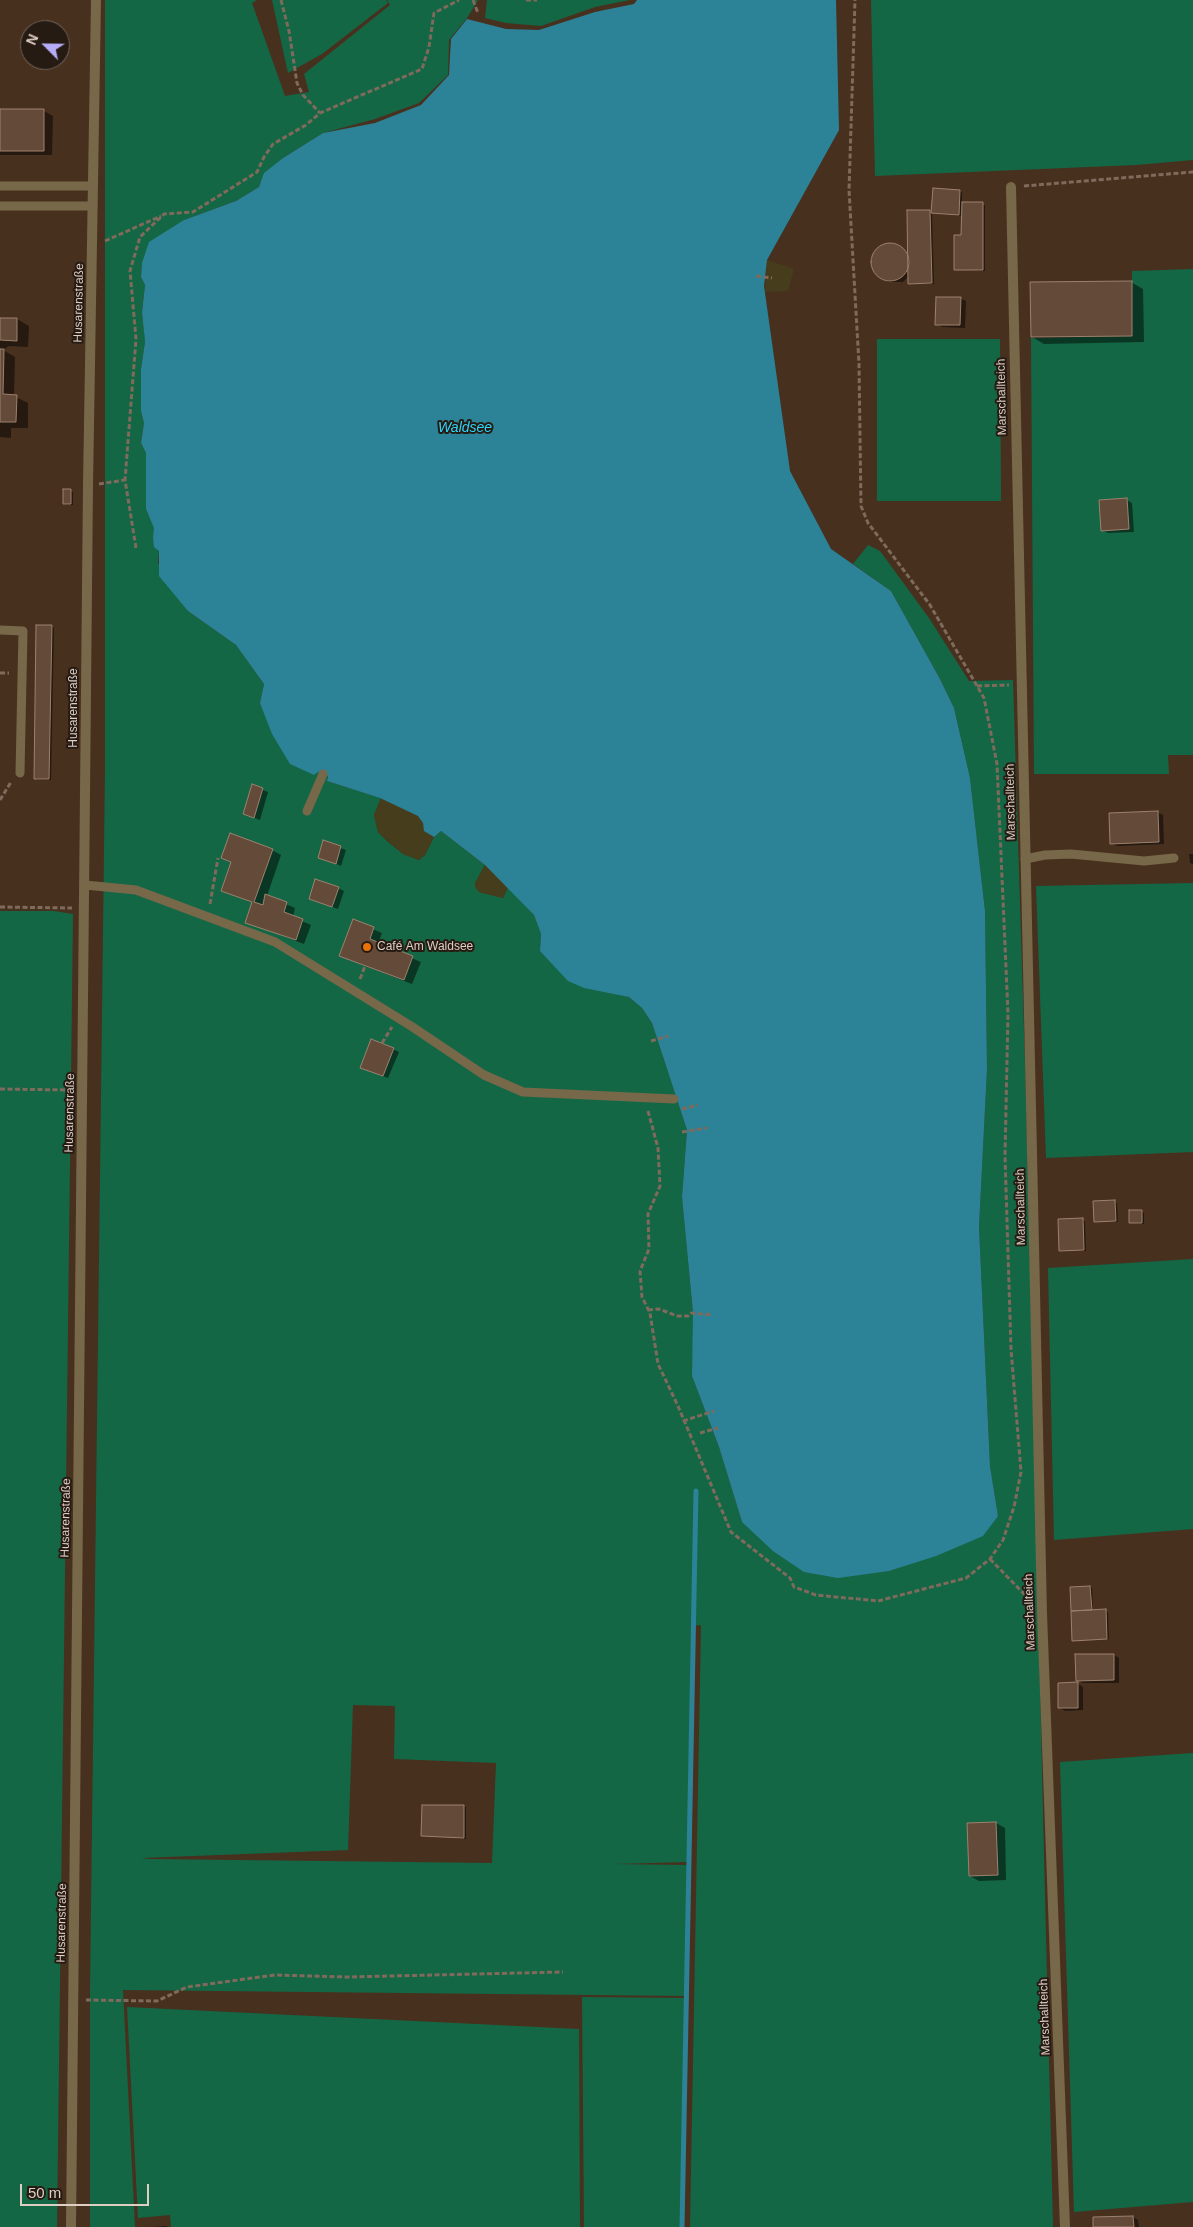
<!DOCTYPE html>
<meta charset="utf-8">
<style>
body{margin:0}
#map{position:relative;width:1193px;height:2227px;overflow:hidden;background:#48301f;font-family:Arial,sans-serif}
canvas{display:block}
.north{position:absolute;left:20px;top:20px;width:50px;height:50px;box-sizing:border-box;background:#261b13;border:1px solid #70635a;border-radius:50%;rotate:293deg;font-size:14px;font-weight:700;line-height:20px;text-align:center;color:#decec4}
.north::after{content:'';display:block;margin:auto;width:18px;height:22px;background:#b6acf8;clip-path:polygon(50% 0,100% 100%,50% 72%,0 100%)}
.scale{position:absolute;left:20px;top:2184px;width:129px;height:22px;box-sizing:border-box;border:2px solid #decec4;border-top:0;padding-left:6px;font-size:15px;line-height:18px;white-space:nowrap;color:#decec4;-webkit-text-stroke:4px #261b13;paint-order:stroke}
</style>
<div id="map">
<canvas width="1193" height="2227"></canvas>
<div class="north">N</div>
<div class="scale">50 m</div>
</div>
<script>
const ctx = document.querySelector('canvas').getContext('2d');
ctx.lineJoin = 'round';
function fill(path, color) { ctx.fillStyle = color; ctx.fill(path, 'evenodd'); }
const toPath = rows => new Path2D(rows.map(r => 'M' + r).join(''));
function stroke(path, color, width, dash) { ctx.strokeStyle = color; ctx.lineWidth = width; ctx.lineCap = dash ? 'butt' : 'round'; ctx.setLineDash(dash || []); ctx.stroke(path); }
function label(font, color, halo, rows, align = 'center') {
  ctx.font = font + ' Arial,sans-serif'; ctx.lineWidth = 4; ctx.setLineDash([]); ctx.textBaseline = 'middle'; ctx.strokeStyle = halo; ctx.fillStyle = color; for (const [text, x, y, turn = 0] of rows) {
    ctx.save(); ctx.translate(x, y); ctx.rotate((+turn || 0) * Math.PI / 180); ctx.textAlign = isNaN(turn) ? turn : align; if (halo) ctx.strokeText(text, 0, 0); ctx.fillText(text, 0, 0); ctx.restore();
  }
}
const green = toPath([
 [105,0,257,0,252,3,285,96,309,92,304,74,390,5,387,0,478,0,467,18,449,40,448,75,419,103,375,119,323,133,283,158,265,173,259,187,236,201,184,220,142,263,141,277,145,285,142,310,145,342,141,369,141,411,144,423,141,443,146,453,146,509,155,528,153,537,159,551,158,563,188,611,236,645,264,684,260,703,318,772,328,776,327,781,381,798,374,815,378,832,387,841,403,854,419,860,425,855,434,837,441,831,485,865,475,883,479,892,503,898,508,887,534,915,541,934,540,951,614,993,629,997,642,1008,652,1023,687,1130,682,1197,694,1324,692,1376,719,1447,742,1522,889,1571,903,1566,998,1516,990,1466,979,1227,987,1069,985,911,970,778,954,708,940,679,891,591,853,564,868,545,880,551,929,618,969,681,1013,680,1025,1064,1053,2227,690,2227,701,1625,691,1626,690,1862,614,1864,688,1865,686,1996,123,1990,135,2227,90,2227,90,1991,105,770],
 [353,1705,395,1706,394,1759,496,1763,492,1863,151,1859,141,1858,348,1850],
 [272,0,386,0,388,3,322,54,288,73],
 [487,0,630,0,595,7,541,26,506,23,485,18],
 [871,0,1193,0,1193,160,1136,165,875,176],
 [1193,269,1193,755,1168,755,1169,774,1034,774,1031,338,1132,336,1132,271],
 [877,339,1000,339,1001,501,877,501],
 [1193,883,1193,1152,1046,1158,1036,886],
 [0,911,54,911,73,914,57,2227,0,2227],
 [1193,1259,1193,1529,1054,1540,1048,1268],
 [1193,1753,1193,2202,1074,2212,1060,1762],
 [582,1997,687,1998,683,2227,584,2227],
 [127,2007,579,2029,580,2227,171,2227,170,2215,138,2218]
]);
const sand = toPath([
 [767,260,794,269,788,291,765,292],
 [381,798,418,816,423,823,425,831,434,837,425,855,419,860,403,854,378,832,374,815],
 [485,865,508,887,503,898,479,892,475,887,475,883]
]);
const water = toPath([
 [637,0,836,0,839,130,767,260,764,286,790,471,831,549,891,591,940,679,954,708,970,778,985,911,987,1069,979,1227,990,1466,998,1516,983,1536,936,1556,889,1571,838,1578,804,1572,773,1551,742,1522,719,1447,692,1376,693,1313,682,1197,687,1130,652,1023,642,1008,629,997,584,988,568,981,540,951,541,934,534,915,485,865,441,831,434,837,424,831,423,823,418,816,380,798,327,781,328,776,318,772,314,775,290,764,272,734,260,703,264,684,236,645,188,611,159,576,159,551,154,547,153,537,154,528,146,509,146,453,141,443,144,423,141,411,141,369,145,342,142,312,145,285,141,277,142,263,149,242,184,220,236,201,259,187,264,173,283,158,323,133,375,123,421,105,449,75,451,39,467,19,506,29,539,30,595,12,634,4]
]);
const shadow = toPath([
 [0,110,44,111,53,116,52,155,0,155],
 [934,189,960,191,962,192,962,203,985,205,985,271,955,269,962,236,963,216,932,213,934,284,912,284,910,283,909,276,903,282,888,282,873,268,873,254,883,245,897,245,909,254,908,212,932,211],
 [1131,282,1143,289,1144,342,1044,344,1032,337],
 [960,298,966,301,965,328,942,327,937,324],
 [0,319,17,319,29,326,28,347,9,346,3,350,15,357,14,396,28,403,28,428,11,428,11,438,0,437],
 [71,491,73,492,73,505,66,505,64,504],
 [1127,500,1132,503,1134,532,1108,533,1102,530],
 [52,626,54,628,51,780,37,780,35,778],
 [253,786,268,792,260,820,245,814],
 [1157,812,1163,815,1164,844,1117,846,1111,843],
 [324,842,346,850,341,866,319,857],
 [272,850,281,855,267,896,295,908,293,917,311,925,304,944,246,922,253,903,222,890,232,863,222,858],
 [1189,854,1193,854,1193,864,1190,863],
 [338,888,344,891,338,909,310,899],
 [353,921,382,933,378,944,421,962,412,984,340,956],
 [393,1049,399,1052,388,1078,367,1070],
 [1114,1202,1117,1203,1118,1222,1096,1221],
 [1142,1211,1144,1213,1144,1224,1130,1223],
 [1059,1220,1085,1221,1086,1251,1060,1250],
 [1090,1587,1092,1588,1093,1611,1108,1612,1109,1639,1074,1640],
 [1114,1655,1119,1658,1119,1683,1083,1683,1077,1680],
 [1077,1683,1083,1687,1083,1710,1065,1711,1060,1708],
 [464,1806,466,1807,466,1839,423,1835],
 [996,1823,1005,1828,1006,1880,979,1881,970,1876],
 [1133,2217,1138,2220,1139,2227,1094,2227],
 [166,2226,168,2227,150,2227]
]);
const stream = toPath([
 [682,2227,696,1491]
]);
const building = toPath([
 [0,109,44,109,44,151,0,151,0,109],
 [933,188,960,190,959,215,931,213,933,188],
 [962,202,983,202,983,270,954,270,954,235,961,235,962,202],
 [907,210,930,210,932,283,908,284,907,210],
 '871 262a19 19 0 1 1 38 0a19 19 0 1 1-38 0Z',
 [1132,281,1132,336,1031,337,1030,282,1132,281],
 [936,297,961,297,960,325,935,325,936,297],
 [0,318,17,318,17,341,0,340,0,318],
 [0,349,4,349,3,394,17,395,16,422,0,422,0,349],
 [63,489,71,489,71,504,63,504,63,489],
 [1127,498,1129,529,1101,531,1099,500,1127,498],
 [36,625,52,625,49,779,34,779,36,625],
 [252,784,263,788,254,818,243,814,252,784],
 [1158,811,1159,842,1110,844,1109,813,1158,811],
 [230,833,273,849,254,902,263,905,265,894,287,902,284,912,303,919,296,940,245,923,252,902,221,891,231,862,221,858,230,833],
 [323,840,341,846,336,864,318,858,323,840],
 [315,879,339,887,332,907,309,899,315,879],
 [353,919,374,927,370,939,413,956,404,980,339,956,353,919],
 [371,1039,394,1048,383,1076,360,1068,371,1039],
 [1115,1200,1116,1221,1094,1222,1093,1201,1115,1200],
 [1129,1210,1142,1210,1142,1223,1129,1223,1129,1210],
 [1083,1218,1084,1250,1059,1251,1058,1219,1083,1218],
 [1090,1586,1092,1610,1071,1611,1070,1587,1090,1586],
 [1106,1609,1107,1639,1072,1641,1071,1611,1106,1609],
 [1075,1654,1114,1654,1114,1680,1076,1681,1075,1654],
 [1078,1682,1078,1708,1058,1708,1058,1683,1078,1682],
 [422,1805,464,1805,464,1838,421,1836,422,1805],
 [996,1822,998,1875,969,1876,967,1823,996,1822],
 [1133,2216,1134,2227,1093,2227,1093,2217,1133,2216]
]);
const path = toPath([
 [281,0,289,31,297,83,303,95,320,113],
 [473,0,478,13],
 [526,0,537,0],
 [1024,186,1193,172],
 [105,241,161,216],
 [756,276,772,278],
 [99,484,125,480],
 [136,548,125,480,136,339,130,271,140,237,164,214,193,212,257,172,264,157,273,144,306,125,320,113,422,69,429,47,434,13,459,0],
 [0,673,9,673],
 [977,686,1009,685],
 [0,800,11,782],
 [210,904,218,858],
 [0,907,72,908],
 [360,979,365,966],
 [651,1041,668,1036],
 [382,1043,392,1027],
 [0,1089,69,1090],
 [682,1109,698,1105],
 [648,1111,658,1148,660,1186,648,1214,649,1249,640,1271,642,1297,650,1313,658,1364,678,1406,731,1532,790,1578,794,1587,816,1595,878,1601,966,1578,990,1559,1003,1540,1014,1507,1021,1472,1011,1349,1005,1156,1008,1013,997,764,984,698,930,605,868,523,861,506,859,364,849,190,855,0],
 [682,1132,707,1128],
 [648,1310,659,1309,677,1316,688,1316,691,1313,712,1315],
 [683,1421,714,1411],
 [700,1433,718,1428],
 [990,1559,1028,1598],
 [86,2000,157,2001,187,1987,275,1975,347,1977,563,1972]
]);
const lane = toPath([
 [0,186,93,186],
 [0,206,93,206],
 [0,630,23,631,20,773],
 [307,811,323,774],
 [1025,859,1045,855,1071,854,1144,861,1174,858],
 [85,885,136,890,275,942,411,1026,484,1075,523,1092,674,1099]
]);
const street = toPath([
 [1011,187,1042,1613,1065,2227],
 [71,2227,88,485,96,0]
]);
const markers = [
 [367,947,5,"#e8710a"]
];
const streetNames = [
 ["Husarenstraße",79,303,-89],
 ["Marschallteich",1002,397,-91],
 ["Husarenstraße",74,708,-90],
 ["Marschallteich",1011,802,-91],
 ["Husarenstraße",70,1113,-89],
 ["Marschallteich",1021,1207,-91],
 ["Husarenstraße",66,1518,-89],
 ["Marschallteich",1030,1612,-92],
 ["Husarenstraße",62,1923,-89],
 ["Marschallteich",1045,2017,-92]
];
const poiNames = [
 ["Café Am Waldsee",377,947]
];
const waterNames = [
 ["Waldsee",465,428]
];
fill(green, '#146745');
fill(sand, '#463d1d');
fill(water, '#2c8398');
fill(shadow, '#0007');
stroke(stream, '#2c8398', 5);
fill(building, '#644a39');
stroke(building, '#9d816e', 1);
stroke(path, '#7f6a5c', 3, [5, 2.5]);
stroke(lane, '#776849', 9);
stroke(street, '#776849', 10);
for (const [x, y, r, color] of markers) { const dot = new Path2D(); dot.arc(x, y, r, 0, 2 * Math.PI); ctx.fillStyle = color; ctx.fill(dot); stroke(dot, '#261b13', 2); }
label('12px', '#decec4', '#261b13', streetNames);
label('12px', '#decec4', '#261b13', poiNames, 'left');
label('italic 14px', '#2ad6fc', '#261b13', waterNames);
</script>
